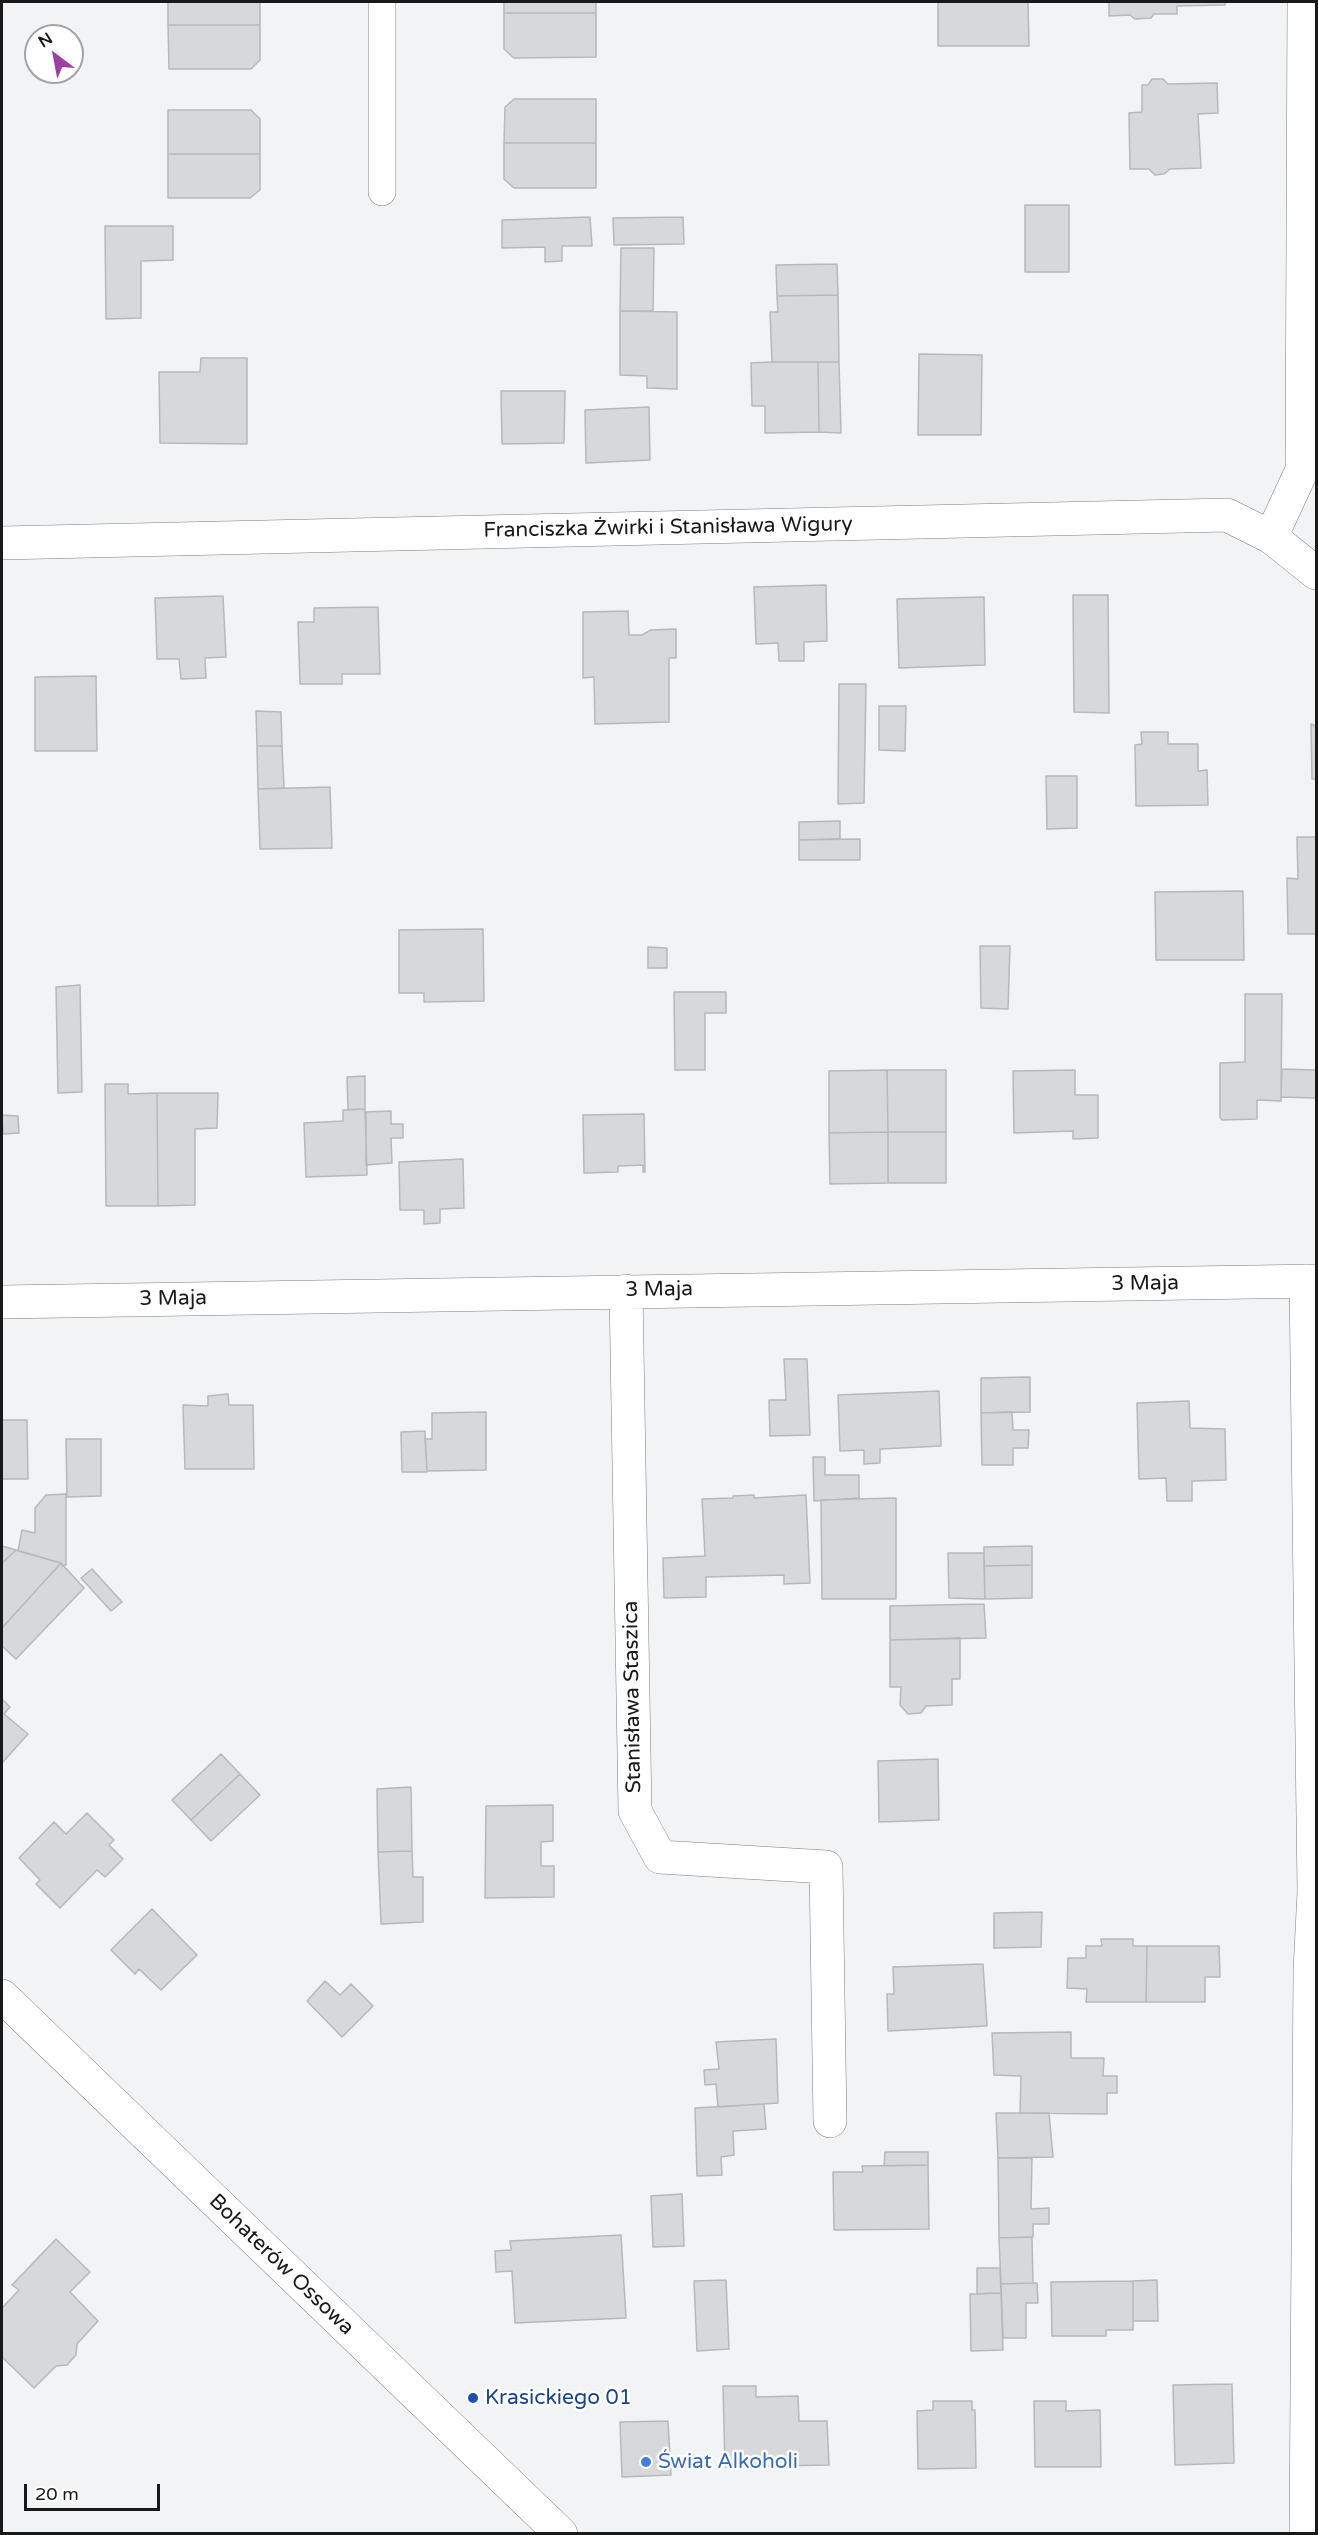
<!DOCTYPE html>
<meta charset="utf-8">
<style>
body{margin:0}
#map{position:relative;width:1318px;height:2535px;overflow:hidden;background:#f1f3f4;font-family:"Varela Round",sans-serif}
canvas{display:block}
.frame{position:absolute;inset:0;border:3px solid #19191a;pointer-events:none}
.north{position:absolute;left:24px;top:24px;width:60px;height:60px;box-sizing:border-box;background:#fff;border:2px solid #a3a3a3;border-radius:50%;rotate:328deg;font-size:16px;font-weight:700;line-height:24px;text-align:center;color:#19191a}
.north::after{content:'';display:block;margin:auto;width:21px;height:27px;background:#9e3ea7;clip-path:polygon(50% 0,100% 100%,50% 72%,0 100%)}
.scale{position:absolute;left:24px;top:2484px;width:136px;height:27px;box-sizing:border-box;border:3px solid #19191a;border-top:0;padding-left:8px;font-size:18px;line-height:21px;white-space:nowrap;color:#19191a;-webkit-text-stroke:4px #fff;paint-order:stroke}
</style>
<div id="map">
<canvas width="1318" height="2535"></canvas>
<div class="frame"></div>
<div class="north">N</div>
<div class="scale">20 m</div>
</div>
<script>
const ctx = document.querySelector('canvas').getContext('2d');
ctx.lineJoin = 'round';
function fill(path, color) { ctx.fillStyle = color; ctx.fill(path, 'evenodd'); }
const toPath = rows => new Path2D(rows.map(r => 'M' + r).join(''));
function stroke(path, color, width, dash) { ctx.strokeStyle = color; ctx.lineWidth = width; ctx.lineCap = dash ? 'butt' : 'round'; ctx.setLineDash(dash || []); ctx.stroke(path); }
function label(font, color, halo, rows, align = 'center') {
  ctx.font = font + ' "Varela Round",sans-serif'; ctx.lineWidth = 5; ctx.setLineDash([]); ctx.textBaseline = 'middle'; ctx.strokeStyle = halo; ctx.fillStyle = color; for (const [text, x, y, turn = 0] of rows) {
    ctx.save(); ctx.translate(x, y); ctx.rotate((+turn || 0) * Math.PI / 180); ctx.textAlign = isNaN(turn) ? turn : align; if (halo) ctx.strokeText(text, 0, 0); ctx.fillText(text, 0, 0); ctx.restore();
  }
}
const building = toPath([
 [168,2,260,2,260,25,168,25,168,2],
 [504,2,596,2,596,13,504,13,504,2],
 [938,2,1028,2,1029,46,938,46,938,2],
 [1109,2,1225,2,1225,5,1177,6,1177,14,1154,14,1151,18,1135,19,1130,15,1109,16,1109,2],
 [504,13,596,13,596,57,514,58,504,49,504,13],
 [168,25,260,25,260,60,251,69,169,69,168,25],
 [1152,79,1163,79,1168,84,1217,83,1218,113,1198,114,1201,168,1170,169,1164,174,1155,175,1149,169,1130,169,1129,113,1142,112,1142,85,1148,85,1152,79],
 [514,99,596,99,596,143,504,143,505,107,514,99],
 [168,110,251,110,260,119,260,154,168,154,168,110],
 [504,143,596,143,596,188,514,188,504,179,504,143],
 [168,154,260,154,260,190,250,198,168,198,168,154],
 [1025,205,1069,205,1069,272,1025,272,1025,205],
 [590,217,592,246,562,246,562,261,545,262,545,247,502,248,502,220,590,217],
 [683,217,684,244,614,245,613,218,683,217],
 [105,226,173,226,173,260,141,261,141,318,106,319,105,226],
 [621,248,654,248,653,311,620,311,621,248],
 [837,264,838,295,777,296,776,265,837,264],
 [838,295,839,362,772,362,770,312,778,312,777,296,838,295],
 [620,311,677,312,677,389,647,388,647,376,620,375,620,311],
 [919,354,982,355,981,435,918,435,919,354],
 [201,358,247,358,247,444,160,443,159,372,200,372,201,358],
 [772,362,818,362,819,432,765,433,765,406,752,406,751,363,772,362],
 [818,362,839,362,841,433,819,432,818,362],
 [501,391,565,391,564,443,502,444,501,391],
 [649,407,650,460,586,463,585,410,649,407],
 [826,585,827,641,804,642,804,661,779,661,778,643,756,644,754,587,826,585],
 [1073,595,1108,595,1109,713,1074,712,1073,595],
 [223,596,226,657,205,658,206,678,181,679,179,659,157,659,155,598,223,596],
 [984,597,985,665,899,668,897,599,984,597],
 [378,607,380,674,342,674,342,684,300,684,298,622,314,622,314,608,378,607],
 [628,611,629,635,642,635,651,630,676,629,676,658,669,658,669,722,595,724,594,677,583,678,583,612,628,611],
 [96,676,97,751,35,751,35,677,96,676],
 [839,684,866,684,864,803,838,804,839,684],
 [879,706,906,706,905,751,879,750,879,706],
 [256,711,281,712,282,746,257,746,256,711],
 [1311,724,1316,726,1316,779,1312,779,1311,724],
 [1141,732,1168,732,1168,744,1198,744,1198,771,1207,770,1208,805,1136,806,1135,745,1142,744,1141,732],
 [257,746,282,746,284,788,258,789,257,746],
 [1046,776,1077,776,1077,828,1047,829,1046,776],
 [330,787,332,848,260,849,258,789,330,787],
 [840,821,840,839,799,840,799,822,840,821],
 [1297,837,1316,837,1316,934,1288,934,1287,878,1298,879,1297,837],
 [860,839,860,860,799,860,799,840,860,839],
 [1243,891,1244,960,1156,960,1155,892,1243,891],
 [483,929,484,1001,424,1002,424,993,399,993,399,930,483,929],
 [980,946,1010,946,1008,1009,981,1008,980,946],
 [648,947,667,948,667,968,648,968,648,947],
 [80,985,82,1092,58,1093,56,987,80,985],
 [674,992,726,992,726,1013,705,1013,705,1070,675,1070,674,992],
 [1245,994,1282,994,1281,1101,1257,1100,1257,1119,1222,1120,1220,1117,1220,1063,1245,1062,1245,994],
 [1282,1069,1316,1070,1316,1098,1281,1097,1282,1069],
 [887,1070,888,1132,829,1133,829,1071,887,1070],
 [887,1070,946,1070,946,1132,888,1132,887,1070],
 [1075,1070,1075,1095,1098,1095,1098,1138,1073,1139,1073,1131,1014,1133,1013,1071,1075,1070],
 [365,1076,365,1109,348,1110,347,1077,365,1076],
 [105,1084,128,1084,128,1094,157,1093,158,1206,106,1206,105,1084],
 [157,1093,218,1093,217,1128,195,1129,195,1205,158,1206,157,1093],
 [365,1109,367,1175,306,1177,304,1123,343,1121,343,1110,365,1109],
 [391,1111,391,1124,403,1124,403,1138,391,1138,392,1163,366,1165,366,1112,391,1111],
 [644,1114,645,1172,643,1172,643,1165,618,1166,618,1172,584,1173,583,1115,644,1114],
 [2,1115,18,1116,19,1133,3,1134,2,1115],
 [888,1132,888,1183,830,1184,829,1133,888,1132],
 [888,1132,946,1132,946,1183,888,1183,888,1132],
 [463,1159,464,1208,440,1209,440,1223,424,1224,424,1210,400,1210,399,1162,463,1159],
 [784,1359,807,1359,810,1435,770,1436,769,1400,786,1400,784,1359],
 [1030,1377,1030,1412,981,1413,981,1378,1030,1377],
 [939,1391,941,1446,880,1449,880,1463,864,1464,864,1450,840,1451,838,1395,939,1391],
 [228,1394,229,1405,253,1405,254,1469,185,1469,183,1405,208,1406,208,1396,228,1394],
 [1189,1401,1190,1428,1225,1429,1226,1480,1192,1481,1192,1501,1167,1501,1166,1478,1139,1479,1137,1403,1189,1401],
 [486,1412,486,1470,427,1471,425,1439,432,1439,432,1413,486,1412],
 [1012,1412,1013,1430,1029,1430,1028,1448,1013,1448,1013,1465,982,1465,981,1413,1012,1412],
 [2,1420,27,1420,28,1479,2,1479,2,1420],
 [425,1431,427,1472,402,1472,401,1432,425,1431],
 [66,1439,101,1439,101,1496,67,1497,66,1439],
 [813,1457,825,1457,825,1475,859,1475,859,1498,814,1501,813,1457],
 [66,1494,66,1565,62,1566,61,1563,18,1551,22,1530,35,1533,35,1508,46,1495,66,1494],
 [754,1495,754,1498,806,1495,810,1583,784,1584,784,1575,706,1577,706,1597,664,1598,663,1558,705,1556,702,1499,733,1498,733,1496,754,1495],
 [896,1498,896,1599,822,1599,821,1500,896,1498],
 [2,1546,16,1550,2,1563,2,1546],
 [1032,1546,1032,1565,984,1566,984,1547,1032,1546],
 [16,1550,61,1563,2,1628,2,1563,16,1550],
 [948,1553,984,1553,985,1599,949,1598,948,1553],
 [61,1563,84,1588,16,1659,2,1646,2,1628,61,1563],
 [1032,1565,1032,1598,985,1599,984,1566,1032,1565],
 [92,1569,122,1602,111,1611,81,1578,92,1569],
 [984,1604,986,1638,890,1640,890,1606,984,1604],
 [960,1638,960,1679,952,1679,952,1705,926,1706,921,1713,908,1714,900,1705,901,1687,890,1687,890,1640,960,1638],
 [2,1699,10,1707,4,1714,28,1734,2,1763,2,1699],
 [221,1754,240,1774,191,1820,172,1800,221,1754],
 [938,1759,939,1820,879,1822,878,1761,938,1759],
 [240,1774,260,1795,211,1841,191,1820,240,1774],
 [411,1787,412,1851,378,1852,377,1789,411,1787],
 [553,1805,553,1841,541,1842,541,1866,554,1866,554,1897,485,1898,486,1806,553,1805],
 [87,1813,114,1840,109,1845,123,1859,105,1877,97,1870,60,1908,36,1884,40,1880,19,1858,54,1822,66,1834,87,1813],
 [412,1851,413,1877,423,1877,423,1922,381,1924,378,1852,412,1851],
 [152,1909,197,1955,161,1990,139,1969,135,1974,111,1950,152,1909],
 [1042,1912,1041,1947,994,1948,994,1913,1042,1912],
 [1101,1939,1133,1939,1133,1946,1147,1946,1146,2002,1086,2002,1087,1989,1067,1988,1068,1958,1086,1958,1086,1946,1102,1946,1101,1939],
 [1147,1946,1219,1946,1220,1977,1205,1977,1205,2002,1146,2002,1147,1946],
 [983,1964,987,2026,888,2031,887,1994,894,1994,893,1967,983,1964],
 [325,1981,340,1995,351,1984,373,2006,342,2037,307,2001,325,1981],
 [1071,2032,1071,2058,1104,2058,1103,2076,1117,2076,1117,2093,1107,2093,1107,2114,1020,2113,1021,2076,994,2075,992,2033,1071,2032],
 [776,2039,778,2103,718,2107,716,2084,705,2085,704,2070,719,2069,716,2042,776,2039],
 [764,2104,766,2129,733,2131,734,2155,721,2157,722,2175,697,2176,695,2108,764,2104],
 [996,2113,1049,2113,1053,2157,998,2158,996,2113],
 [885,2152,928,2152,928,2165,884,2166,885,2152],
 [998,2158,1032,2158,1031,2209,1049,2208,1049,2224,1033,2224,1033,2237,999,2238,998,2158],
 [928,2165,929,2229,834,2230,833,2172,863,2172,862,2166,928,2165],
 [682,2194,684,2246,653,2247,651,2196,682,2194],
 [621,2235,626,2318,515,2323,512,2271,496,2272,495,2251,511,2250,510,2241,621,2235],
 [1032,2237,1033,2283,1001,2284,999,2238,1032,2237],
 [56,2239,90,2272,70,2292,98,2321,77,2344,76,2355,67,2365,56,2366,34,2388,2,2357,2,2308,19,2290,12,2285,56,2239],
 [977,2268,1000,2268,1001,2293,977,2294,977,2268],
 [726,2280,729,2349,697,2351,694,2281,726,2280],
 [1157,2280,1158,2321,1133,2321,1133,2281,1157,2280],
 [1133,2281,1133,2330,1106,2330,1106,2336,1052,2336,1051,2282,1133,2281],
 [1033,2283,1037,2283,1038,2303,1026,2303,1026,2338,1003,2338,1001,2284,1033,2283],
 [1001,2293,1003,2350,971,2351,970,2294,1001,2293],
 [1232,2384,1234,2463,1175,2465,1173,2385,1232,2384],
 [723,2386,756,2386,756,2397,798,2396,799,2421,827,2421,829,2465,725,2467,723,2386],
 [933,2401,972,2401,972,2410,975,2410,976,2468,918,2469,917,2411,933,2410,933,2401],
 [1034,2401,1066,2401,1066,2411,1100,2410,1101,2467,1035,2467,1034,2401],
 [668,2421,671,2475,622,2477,620,2422,668,2421]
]);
const lane = toPath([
 [382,192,382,2]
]);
const street = toPath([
 [1271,537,1302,470,1304,2],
 [2,543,1227,515,1271,537,1316,573],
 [626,1291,635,1811,660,1857,826,1867,830,2121],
 [2,1302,1316,1281],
 [2,1996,561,2534],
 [1306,2534,1310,1970,1314,1892,1306,1281]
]);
const markers = [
 [473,2398,6,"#1a4fb4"],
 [646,2462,6,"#3f7fe0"]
];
const streetNames = [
 ["Franciszka Żwirki i Stanisława Wigury",668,528,-1],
 ["3 Maja",1145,1284,-1],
 ["3 Maja",659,1290,-1],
 ["3 Maja",173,1299,-1],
 ["Stanisława Staszica",633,1697,-91],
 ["Bohaterów Ossowa",281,2265,44]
];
const transitNames = [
 ["Krasickiego 01",485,2398]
];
const shopNames = [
 ["Świat Alkoholi",658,2462]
];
fill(building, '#d7d8da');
stroke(building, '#b6b8b9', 1.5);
stroke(lane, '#7d7f80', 28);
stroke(street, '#7d7f80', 34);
stroke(lane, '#fff', 27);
stroke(street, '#fff', 33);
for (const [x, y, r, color] of markers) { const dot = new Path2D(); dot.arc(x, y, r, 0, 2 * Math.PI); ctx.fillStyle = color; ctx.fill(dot); stroke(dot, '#fff', 2); }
label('21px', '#19191a', '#fff', streetNames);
label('21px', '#164399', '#fff', transitNames, 'left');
label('21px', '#366cbe', '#fff', shopNames, 'left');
</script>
